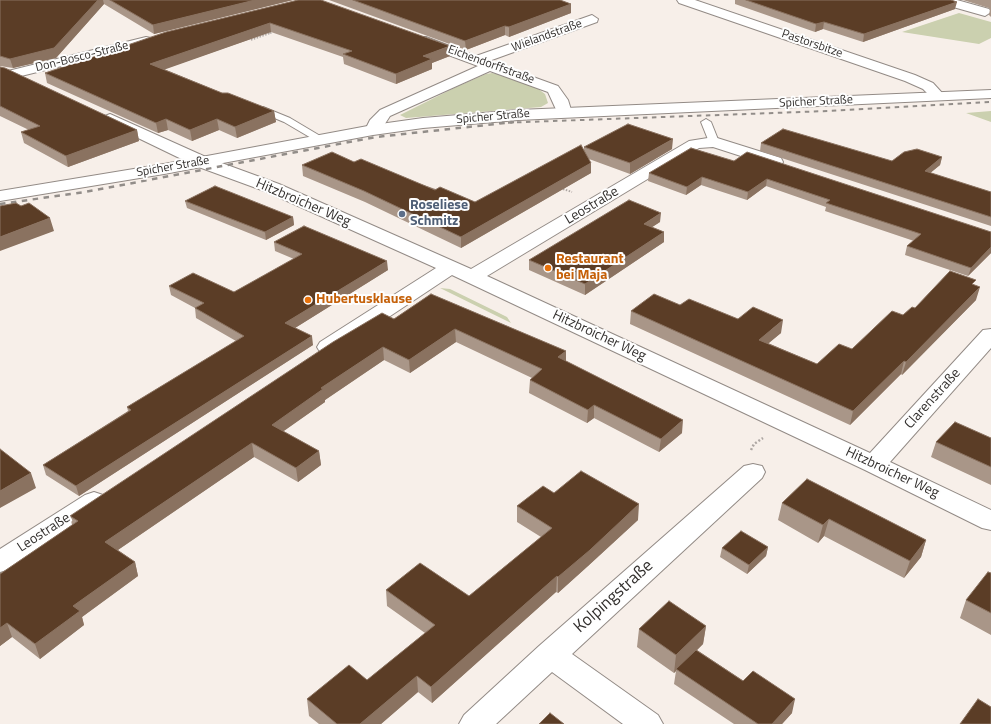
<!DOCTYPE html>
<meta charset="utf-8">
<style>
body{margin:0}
canvas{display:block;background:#f7efe9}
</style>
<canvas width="991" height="724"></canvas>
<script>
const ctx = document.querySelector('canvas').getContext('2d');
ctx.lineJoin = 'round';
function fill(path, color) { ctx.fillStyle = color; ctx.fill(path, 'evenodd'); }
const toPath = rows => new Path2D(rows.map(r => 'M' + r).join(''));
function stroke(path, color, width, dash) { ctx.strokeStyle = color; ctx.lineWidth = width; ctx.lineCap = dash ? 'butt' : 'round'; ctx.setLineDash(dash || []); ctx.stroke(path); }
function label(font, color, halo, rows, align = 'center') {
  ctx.font = font + ' "Titillium Web",sans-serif'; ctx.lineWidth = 4; ctx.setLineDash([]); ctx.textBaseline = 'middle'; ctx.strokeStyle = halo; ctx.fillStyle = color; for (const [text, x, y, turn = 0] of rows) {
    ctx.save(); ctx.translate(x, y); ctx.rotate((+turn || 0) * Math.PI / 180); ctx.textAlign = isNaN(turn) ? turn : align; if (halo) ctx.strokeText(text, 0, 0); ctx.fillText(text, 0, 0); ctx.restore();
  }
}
const green = toPath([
 [959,13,991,22,991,38,979,44,902,32],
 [492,73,497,74,537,88,545,94,548,103,541,107,406,118,400,115,454,88,486,74],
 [991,111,991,122,966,113],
 [440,288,450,289,497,312,507,317,511,323]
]);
const pathFar2 = toPath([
 [251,40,271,33,266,32]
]);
const pathFar1 = toPath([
 [563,189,572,192]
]);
const path = toPath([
 [751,450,754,444,763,438]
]);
const service = toPath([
 [263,107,290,118,327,140,326,142,318,142,284,122,260,112,258,110,260,108,263,107],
 [706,119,711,122,719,142,718,144,714,145,709,142,701,122,706,119]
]);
const minor = toPath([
 [677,0,695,0,915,75,933,83,944,95,942,98,932,98,923,89,905,81,679,3,677,0],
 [937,0,957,0,989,9,991,12,985,16,939,3,937,0],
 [592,15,598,19,597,22,489,61,558,86,568,100,572,113,569,116,559,116,548,92,490,71,390,116,379,133,367,133,365,130,370,120,380,110,478,66,416,43,414,40,416,37,426,37,476,56,592,15],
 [146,37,151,38,153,41,151,44,13,78,8,77,6,74,8,71,146,37],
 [110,114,208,158,279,184,471,269,689,141,714,137,781,158,783,162,781,166,775,167,713,147,699,148,487,276,870,453,983,330,991,329,991,348,890,462,991,510,991,530,982,528,865,470,452,275,336,352,328,353,320,352,317,347,320,342,436,268,267,192,196,166,105,122,102,119,105,116,110,114],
 [753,464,762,466,765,472,762,478,572,654,658,715,663,724,623,724,552,672,496,724,459,724,464,715,539,646,744,466,753,464],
 [94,492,103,495,107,501,103,507,10,569,0,572,0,549,85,495,94,492]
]);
const tertiary = toPath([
 [991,90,991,98,518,120,423,128,373,135,164,174,0,201,0,191,164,164,373,125,423,118,518,110,991,90]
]);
const railFar1 = toPath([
 [499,123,828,111,991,102]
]);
const rail = toPath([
 [0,204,85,192,376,137,514,122]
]);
const wall = toPath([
 [0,0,293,0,154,34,104,4,56,58,13,68,0,66],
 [298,0,450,56,432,63,432,69,396,84,344,64,343,57,271,32,164,69,222,93,274,111,276,122,237,138,219,130,192,141,168,130,158,133,47,83,45,73],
 [329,0,560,0,571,4,571,13,509,37,505,35,466,50],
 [735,0,951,0,955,9,863,42,823,29,815,32,735,4],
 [963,0,991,0,991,17,989,15,990,9,989,8],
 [0,67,137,130,139,141,68,167,24,143,21,132,29,130,0,116],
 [761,143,892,161,942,157,940,165,930,173,991,192,991,226,760,151],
 [584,147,672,149,630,174,589,159,591,173,461,248,365,202,303,176,302,165,354,162,475,202,584,151],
 [734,161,991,232,991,253,968,276,905,255,907,246,914,241,825,211,826,207,766,186,747,200,701,185,686,195,648,181,649,173],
 [185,201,293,217,294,225,266,240,187,208],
 [660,222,652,227,664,232,664,242,585,295,529,270,529,260],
 [274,242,388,270,295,328,313,345,79,496,46,475,43,465,128,411,127,407,236,341,196,318,195,308,171,295,169,286,234,292,294,259,275,251],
 [975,285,976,300,902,375,901,374,850,425,630,324,631,311,680,305,738,319,781,333,768,343,817,364,852,349,915,308],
 [431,294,566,351,566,361,682,433,659,452,594,418,587,423,529,393,530,380,532,378,456,342,410,373,384,360,325,400,325,402,283,431,319,451,321,465,298,482,254,457,118,550,135,562,138,576,82,617,84,625,40,659,12,637,0,646,0,574,72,525,70,516,394,319],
 [991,438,991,485,931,457,936,442],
 [554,493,638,520,588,566,558,593,556,592,432,703,418,692,381,724,319,724,309,716,307,699,367,680,425,633,387,606,386,590,469,596,541,537,517,522,517,506],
 [782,503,926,540,921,557,904,578,824,536,818,543,778,520],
 [768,547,766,556,747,574,720,557,722,548],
 [991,573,991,635,960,618,966,600],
 [706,626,703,644,697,650,792,713,782,724,734,724,674,684,676,671,674,673,637,647,639,629]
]);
const shadedWall = toPath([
 [98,0,103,0,104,4,56,58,13,68,10,59],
 [255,0,293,0,154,34,153,25],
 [957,2,955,9,863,42,864,34],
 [571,4,571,13,509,37,509,27],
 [824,22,823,29,815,32,816,24],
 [270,23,271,32,152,74,150,64],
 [505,26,505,35,466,50,465,41],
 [450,46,450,56,432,63,432,69,396,84,396,74,423,56],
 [274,111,276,122,237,138,235,127],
 [166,119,168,130,158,133,156,123],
 [217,119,219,130,192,141,190,130],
 [137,130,139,141,68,167,66,156],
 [673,139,672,149,630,174,630,163],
 [942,157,940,165,923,179,925,171],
 [591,163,591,173,461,248,461,237],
 [702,177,701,185,686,195,687,187],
 [767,179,766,186,747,200,748,192],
 [661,213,660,222,643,233,644,224],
 [293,217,294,225,266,240,265,232],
 [50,218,54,231,0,251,0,237],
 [664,232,664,242,585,295,585,284],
 [991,247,991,253,968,276,971,268],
 [387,261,388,270,287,333,285,323],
 [980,287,976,300,902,375,906,362],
 [783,320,781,333,757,353,759,340],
 [455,329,456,342,410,373,409,360],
 [312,336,313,345,79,496,76,486],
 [383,347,384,360,325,400,325,402,274,438,272,425,321,388],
 [566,351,566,363,558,357],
 [904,361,901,374,850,425,853,411],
 [594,405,594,418,587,423,588,410],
 [683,420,682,433,659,452,661,439],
 [252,443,254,457,109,556,105,542],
 [319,451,321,465,298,482,296,468],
 [31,473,36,488,0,508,0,491],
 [639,504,638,520,588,566,558,593,558,577],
 [829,519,824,536,818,543,823,525],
 [926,540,921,557,904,578,910,561],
 [768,547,766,556,747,574,749,565],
 [135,562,138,576,82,617,84,625,40,659,35,644,73,606],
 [557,576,556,592,432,703,431,687],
 [7,623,12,637,0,646,0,628],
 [706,626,703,644,677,670,676,669,676,671,674,673,676,655],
 [417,676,418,692,381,724,360,724],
 [795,699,792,713,782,724,772,724]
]);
const building = toPath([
 [0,0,98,0,54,48,10,59,0,56,0,0],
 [110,0,255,0,153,25,110,0],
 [298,0,321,0,450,46,423,56,432,59,396,74,343,54,352,51,270,23,150,64,222,93,228,93,274,111,235,127,217,119,190,130,166,119,156,123,45,73,166,32,298,0],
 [353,0,560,0,571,4,509,27,505,26,465,41,353,0],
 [746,0,951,0,957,2,864,34,824,22,816,24,746,0],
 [0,67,5,68,137,130,66,156,21,132,40,126,0,106,0,67],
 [628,124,673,139,630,163,584,147,628,124],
 [783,129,892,161,904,152,917,149,942,157,925,171,991,192,991,217,761,143,783,129],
 [581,145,591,163,461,237,364,191,302,165,332,152,354,162,361,159,435,190,440,187,475,202,581,145],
 [691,148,734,161,747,152,991,232,991,247,971,268,907,246,921,234,826,203,830,200,767,179,748,192,702,177,687,187,649,173,691,148],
 [215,186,293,217,265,232,185,201,215,186],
 [629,200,661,213,644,224,664,232,585,284,529,260,629,200],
 [16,203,21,206,29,203,50,218,0,237,0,206,16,203],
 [304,226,387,261,285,323,312,336,76,486,43,465,131,410,127,407,244,336,195,308,204,303,169,286,193,273,234,292,302,254,274,242,304,226],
 [950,271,976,280,972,284,980,287,906,362,904,361,853,411,631,311,654,294,680,305,689,299,738,319,753,307,783,320,759,340,817,364,839,344,852,349,892,311,903,315,912,307,915,308,950,271],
 [431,294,566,351,558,357,683,420,661,439,594,405,588,410,530,380,542,369,455,329,409,360,383,347,321,388,323,389,272,425,319,451,296,468,252,443,105,542,135,562,73,606,80,611,35,644,7,623,0,628,0,574,78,521,70,516,333,342,382,313,394,319,431,294],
 [955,422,991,438,991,467,936,442,955,422],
 [0,449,31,473,0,491,0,449],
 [581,471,639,504,590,550,558,577,557,576,431,687,417,676,360,724,337,724,307,699,349,665,367,680,435,625,386,590,420,563,469,596,552,528,517,506,543,486,554,493,581,471],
 [807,479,926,540,910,561,829,519,823,525,782,503,807,479],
 [741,531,768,547,749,565,722,548,741,531],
 [988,572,991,573,991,613,966,600,988,572],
 [669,601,706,626,676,655,639,629,669,601],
 [696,650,743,681,753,671,795,699,772,724,758,724,676,669,696,650],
 [978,699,991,707,991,724,960,724,978,699],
 [550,713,564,724,539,724,550,713]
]);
const markers = [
 [402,214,4,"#5c6f8a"],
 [548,268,4,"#e8710a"],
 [308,300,4,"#e8710a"]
];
const farStreetnames = [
 ["Wielandstraße",547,36,-20],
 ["Pastorsbitze",812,44,19],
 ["Don-Bosco-Straße",82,57,-14],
 ["Eichendorffstraße",491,65,20],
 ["Spicher Straße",816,102,-3],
 ["Spicher Straße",493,117,-5],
 ["Spicher Straße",173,167,-10]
];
const streetNames = [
 ["Hitzbroicher Weg",303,203,23],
 ["Leostraße",592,206,-31],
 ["Hitzbroicher Weg",599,336,25],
 ["Clarenstraße",933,399,-48],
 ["Hitzbroicher Weg",892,473,25],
 ["Leostraße",44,533,-33]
];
const serviceNames = [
 ["Roseliese",410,206],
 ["Schmitz",410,222]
];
const foodNames = [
 ["Restaurant",556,260],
 ["bei Maja",556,276],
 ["Hubertusklause",316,300]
];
const nearStreetnames = [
 ["Kolpingstraße",614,597,-42]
];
fill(green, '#cbd0af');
stroke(service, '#938b86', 2);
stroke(minor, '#938b86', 2);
stroke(tertiary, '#938b86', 2);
stroke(pathFar2, '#ada6a2', 1.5, [1.5, 1.5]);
stroke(pathFar1, '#ada6a2', 2, [1.5, 1.5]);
stroke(path, '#ada6a2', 2.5, [2, 2]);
fill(service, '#fff');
fill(minor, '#fff');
fill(tertiary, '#fff');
stroke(railFar1, '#928d89', 2, [4.5, 4.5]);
stroke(rail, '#928d89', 2.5, [5.5, 5.5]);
fill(wall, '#a99688');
fill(shadedWall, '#8a7260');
fill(building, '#5b3d26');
stroke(building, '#8a7260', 1);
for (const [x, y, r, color] of markers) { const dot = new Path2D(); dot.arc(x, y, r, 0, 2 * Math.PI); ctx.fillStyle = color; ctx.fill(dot); stroke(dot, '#fefefe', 1.5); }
label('12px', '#322f2d', '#fefefe', farStreetnames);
label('14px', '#322f2d', '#fefefe', streetNames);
label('bold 14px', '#4e5e75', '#fefefe', serviceNames, 'left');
label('bold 14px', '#c56008', '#fefefe', foodNames, 'left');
label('17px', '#322f2d', '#fefefe', nearStreetnames);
</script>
